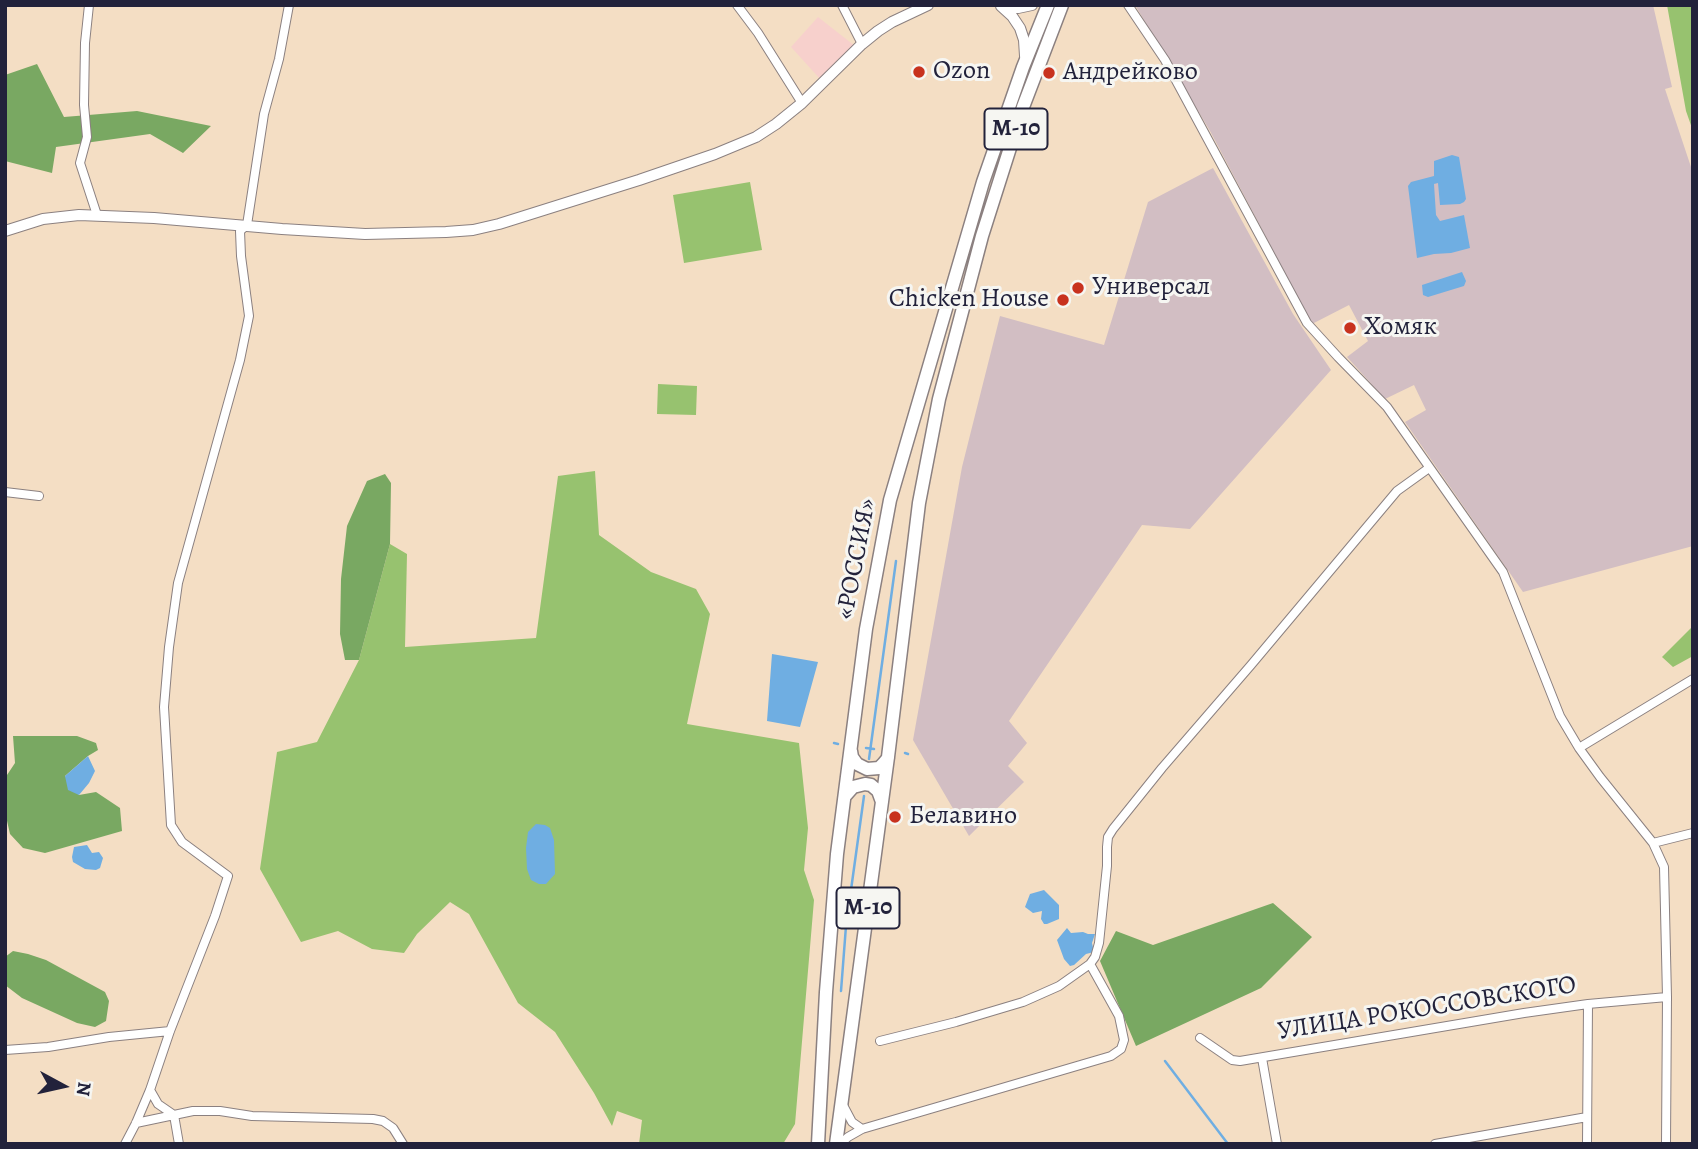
<!DOCTYPE html>
<meta charset="utf-8">
<style>
body{margin:0}
#map{position:relative;width:1698px;height:1149px;overflow:hidden;background:#f4dec4;font-family:Alegreya,serif}
canvas{display:block}
.frame{position:absolute;inset:0;border:7px solid #22223b;pointer-events:none}
.north{position:absolute;left:28px;top:1051px;width:70px;height:70px;-webkit-text-stroke:5px #f6f6f2;paint-order:stroke;rotate:98deg;font-size:19px;font-weight:700;line-height:28px;text-align:center;color:#22223b}
.north::after{content:'';display:block;margin:auto;width:24px;height:32px;background:#22223b;clip-path:polygon(50% 0,100% 100%,50% 72%,0 100%)}
</style>
<div id="map">
<canvas width="1698" height="1149"></canvas>
<div class="frame"></div>
<div class="north">N</div>
</div>
<script>
const ctx = document.querySelector('canvas').getContext('2d');
ctx.lineJoin = 'round';
function fill(path, color) { ctx.fillStyle = color; ctx.fill(path, 'evenodd'); }
const toPath = rows => new Path2D(rows.map(r => 'M' + r).join(''));
function stroke(path, color, width, dash) { ctx.strokeStyle = color; ctx.lineWidth = width; ctx.lineCap = dash ? 'butt' : 'round'; ctx.setLineDash(dash || []); ctx.stroke(path); }
function label(font, color, halo, rows, align = 'center') {
  ctx.font = font + ' Alegreya,serif'; ctx.lineWidth = 6; ctx.setLineDash([]); ctx.textBaseline = 'middle'; ctx.strokeStyle = halo; ctx.fillStyle = color; for (const [text, x, y, turn = 0] of rows) {
    ctx.save(); ctx.translate(x, y); ctx.rotate((+turn || 0) * Math.PI / 180); ctx.textAlign = isNaN(turn) ? turn : align; if (halo) ctx.strokeText(text, 0, 0); ctx.fillText(text, 0, 0); ctx.restore();
  }
}
const built = toPath([
 [818,17,855,46,820,79,791,47]
]);
const industrial = toPath([
 [1135,5,1653,5,1672,87,1665,89,1693,173,1693,546,1523,592,1405,422,1426,410,1414,385,1385,399,1347,357,1368,341,1349,305,1312,324,1210,131],
 [1213,168,1293,314,1331,370,1190,529,1142,525,1009,721,1027,743,1008,766,1024,782,969,836,913,740,962,467,1000,316,1104,345,1148,202]
]);
const green = toPath([
 [1667,5,1693,5,1693,131,1686,111],
 [750,182,762,250,684,263,673,195],
 [658,384,697,386,696,415,657,414],
 [595,471,599,535,651,572,696,589,710,614,687,724,799,743,808,828,804,870,814,900,795,1124,783,1144,639,1144,642,1120,617,1111,612,1126,594,1093,555,1032,518,1003,469,914,450,902,417,934,404,953,372,949,338,931,301,942,260,869,277,752,317,742,359,660,390,544,407,554,405,647,536,638,558,476],
 [1693,626,1693,656,1673,667,1662,657]
]);
const forest = toPath([
 [37,64,64,117,137,111,211,126,183,153,150,134,56,147,52,173,5,161,5,75],
 [385,474,391,483,390,544,359,660,345,660,340,634,341,579,347,526,367,481],
 [13,736,77,736,96,743,98,750,88,756,65,776,79,795,96,792,120,808,122,831,45,853,23,848,10,834,5,812,5,778,15,763],
 [1273,903,1312,937,1261,988,1136,1046,1100,961,1116,931,1153,945],
 [13,951,28,954,46,960,105,992,109,1001,106,1021,95,1027,77,1023,22,998,5,985,5,957]
]);
const water = toPath([
 [1452,155,1459,157,1466,199,1464,202,1460,204,1440,205,1438,183,1434,184,1436,215,1440,221,1464,215,1470,248,1451,253,1434,254,1417,258,1408,186,1411,182,1434,176,1434,161],
 [1462,272,1466,281,1464,286,1428,297,1423,295,1422,285],
 [772,654,818,662,800,727,767,721],
 [88,756,95,771,89,783,79,795,68,790,65,776],
 [536,824,545,825,550,828,554,840,555,874,546,884,539,884,531,880,527,869,526,848,528,832],
 [87,845,92,853,99,852,103,858,100,868,96,870,85,869,73,862,72,857,74,847],
 [1044,890,1059,905,1059,919,1047,924,1044,924,1041,919,1042,911,1033,913,1025,907,1030,894],
 [1067,928,1071,933,1083,932,1088,934,1095,934,1092,943,1094,952,1086,954,1074,965,1070,966,1064,959,1057,940]
]);
const stream = toPath([
 [834,743,838,744],
 [866,748,874,749],
 [905,753,908,754],
 [869,759,896,561],
 [841,991,846,926,864,796],
 [1165,1061,1228,1144]
]);
const minor = toPath([
 [89,5,85,43,84,105,87,137,80,163,97,215],
 [737,5,758,33,802,103],
 [842,5,862,44],
 [1128,5,1165,60,1307,323,1338,357,1387,407,1503,572,1560,716,1579,748,1600,777,1653,843,1664,867,1667,997,1666,1144],
 [5,492,39,496],
 [1579,748,1693,679],
 [1653,843,1693,833],
 [1200,1038,1232,1060,1240,1061,1524,1013,1588,1004,1667,997],
 [880,1041,956,1022,1023,1002,1059,986,1090,964,1095,957,1099,943,1107,866,1107,847,1108,837,1113,829,1162,768,1251,665,1397,491,1429,468],
 [5,1050,48,1047,109,1037,170,1031],
 [1262,1058,1277,1144],
 [150,1090,158,1104,174,1115,179,1144],
 [843,1105,852,1122,862,1129],
 [136,1123,193,1111,220,1111,252,1116,373,1119,383,1121,393,1128,403,1144],
 [125,1144,136,1123,150,1090,170,1031,215,916,228,876,182,842,171,825,164,707,169,647,178,583,240,360,249,316,241,256,240,231,247,225,264,114,279,59,289,5],
 [840,1144,848,1137,862,1129,1111,1056,1121,1049,1124,1040,1119,1016,1090,964],
 [1435,1144,1587,1117],
 [1587,1144,1588,1004]
]);
const tertiary = toPath([
 [1001,6,1012,16,1020,28,1024,40,1025,56],
 [1001,6,1018,8,1032,5],
 [5,231,43,219,79,215,154,218,282,229,365,234,446,232,473,230,499,224,639,180,715,154,756,137,776,124,802,103,862,44,878,31,892,22,928,5]
]);
const trunk = toPath([
 [851,751,852,757,857,764,867,769,879,768,883,764,888,758],
 [845,796,853,787,865,784,871,785,878,791,882,802],
 [818,1144,826,992,837,854,866,629,890,500,983,182,1023,67,1048,5],
 [836,1144,888,757,919,503,939,399,982,236,1023,107,1062,5]
]);
const markers = [
 [919,72,7,"#c8321e"],
 [1049,73,7,"#c8321e"],
 [1078,288,7,"#c8321e"],
 [1063,300,7,"#c8321e"],
 [1350,328,7,"#c8321e"],
 [895,817,7,"#c8321e"]
];
const shields = [
 [1016,129,63],
 [868,908,63]
];
const shieldNames = [
 ["М-10",1016,129],
 ["М-10",868,908]
];
const poiNames = [
 ["Ozon",933,72],
 ["Андрейково",1063,73],
 ["Универсал",1092,288],
 ["Chicken House",1049,300,"right"],
 ["Хомяк",1364,328],
 ["Белавино",909,817]
];
const streetNames = [
 ["«РОССИЯ»",857,559,-79],
 ["УЛИЦА РОКОССОВСКОГО",1427,1009,-9]
];
fill(built, '#f7d0cc');
fill(industrial, '#d2bec3');
fill(green, '#97c26f');
fill(forest, '#79a862');
fill(water, '#6faee2');
stroke(stream, '#6faee2', 2.5);
stroke(minor, '#8b8080', 10);
stroke(tertiary, '#8b8080', 12);
stroke(trunk, '#8b8080', 15);
stroke(minor, '#fff', 8);
stroke(tertiary, '#fff', 10);
stroke(trunk, '#fff', 12);
for (const [x, y, r, color] of markers) { const dot = new Path2D(); dot.arc(x, y, r, 0, 2 * Math.PI); ctx.fillStyle = color; ctx.fill(dot); stroke(dot, '#f6f6f2', 2.5); }
for (const [x, y, w] of shields) { const box = new Path2D(); box.roundRect(x - w / 2, y - 20.5, w, 41, 5); ctx.fillStyle = '#f6f6f2'; ctx.fill(box); stroke(box, '#22223b', 2); }
label('bold 24px', '#22223b', null, shieldNames);
label('26px', '#22223b', '#f6f6f2', poiNames, 'left');
label('26px', '#22223b', '#f6f6f2', streetNames);
</script>
